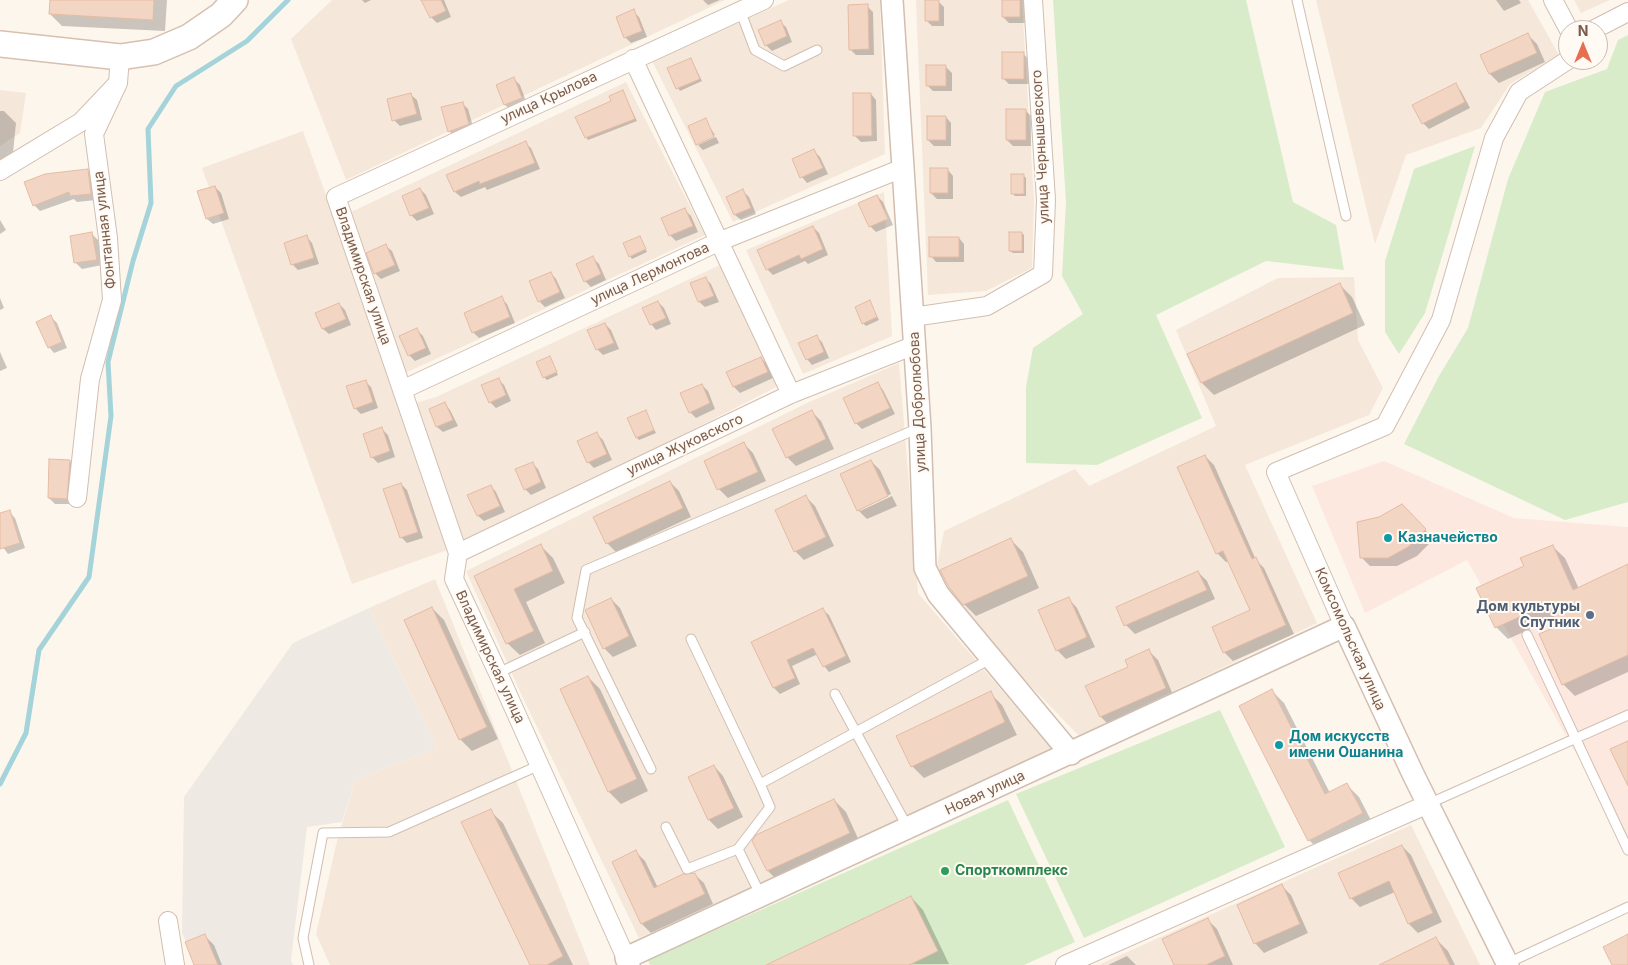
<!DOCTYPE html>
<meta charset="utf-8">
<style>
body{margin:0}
#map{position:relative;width:1628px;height:965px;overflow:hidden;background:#fdf6ec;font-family:Inter,sans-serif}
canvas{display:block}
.north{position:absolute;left:1558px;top:20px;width:50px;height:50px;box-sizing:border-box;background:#fffaf3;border:1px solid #cabbb1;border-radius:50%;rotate:0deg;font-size:14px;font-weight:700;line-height:20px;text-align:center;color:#7a5c4d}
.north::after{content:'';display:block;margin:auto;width:18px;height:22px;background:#e76f51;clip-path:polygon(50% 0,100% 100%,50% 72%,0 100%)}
</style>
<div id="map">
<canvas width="1628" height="965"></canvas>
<div class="north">N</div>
</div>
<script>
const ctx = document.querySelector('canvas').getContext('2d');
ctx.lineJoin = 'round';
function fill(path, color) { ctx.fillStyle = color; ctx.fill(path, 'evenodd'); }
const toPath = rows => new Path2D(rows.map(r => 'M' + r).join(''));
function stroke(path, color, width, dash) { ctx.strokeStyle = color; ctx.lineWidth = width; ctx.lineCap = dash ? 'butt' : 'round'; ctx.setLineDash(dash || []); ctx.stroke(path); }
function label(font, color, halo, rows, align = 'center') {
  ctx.font = font + ' Inter,sans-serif'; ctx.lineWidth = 4; ctx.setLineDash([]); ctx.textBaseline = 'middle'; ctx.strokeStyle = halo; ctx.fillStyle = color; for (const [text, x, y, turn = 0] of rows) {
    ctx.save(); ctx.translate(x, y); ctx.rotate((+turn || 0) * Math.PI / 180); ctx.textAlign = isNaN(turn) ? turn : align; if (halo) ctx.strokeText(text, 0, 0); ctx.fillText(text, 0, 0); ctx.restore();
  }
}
const residential = toPath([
 [332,0,725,0,346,180,291,39],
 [789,0,880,0,885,154,733,222,652,61],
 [916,0,1022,0,1034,202,1032,268,986,291,928,295],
 [1316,0,1528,0,1559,55,1510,84,1481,128,1406,155,1375,244],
 [1574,0,1610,0,1581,13],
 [626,82,705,235,401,375,349,213],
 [0,90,26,93,20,133,0,146],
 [303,131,453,548,352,584,202,168],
 [884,192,892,336,803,374,746,250],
 [720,265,780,385,485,536,465,543,416,403,436,397],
 [1354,277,1358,340,1383,388,1369,415,1245,465,1317,623,1079,736,933,585,944,531,1075,469,1089,486,1216,426,1176,330,1278,278],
 [899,363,918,593,1054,751,639,938,522,696,466,571,807,403],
 [435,579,590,965,330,965,316,934,336,845,355,780,437,748,369,608],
 [1411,825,1480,965,1098,965]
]);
const commercial = toPath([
 [1384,461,1514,518,1628,527,1628,846,1467,560,1365,613,1312,486]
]);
const industrial = toPath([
 [369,608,437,748,355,780,342,822,307,827,291,960,293,965,197,965,182,933,184,797,293,643]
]);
const green = toPath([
 [1053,0,1246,0,1293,202,1336,225,1344,270,1266,261,1156,315,1202,418,1097,465,1026,463,1026,387,1033,348,1083,314,1062,276,1066,202],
 [1628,35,1628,502,1565,520,1404,444,1439,376,1468,328,1508,179,1545,92,1607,69,1618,40],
 [1475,146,1425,313,1399,354,1385,332,1385,261,1414,169],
 [1220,710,1285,847,1084,938,1016,794],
 [1008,800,1075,942,1024,965,650,965,648,960]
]);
const shadow = toPath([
 [51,0,167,0,165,31,62,26,50,14],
 [362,0,371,0,365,3],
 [423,0,444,0,451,17,437,23,431,17],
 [703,0,720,0,708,5],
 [1003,0,1024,0,1025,23,1009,23,1003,17],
 [1496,0,1519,0,1521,3,1504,11],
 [938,1,944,7,944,26,932,26,926,20],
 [867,6,873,12,874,55,856,55,850,49],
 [633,11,639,17,647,37,631,43,625,37],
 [780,22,786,27,792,42,772,51,766,45],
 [1528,35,1537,44,1545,62,1499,83,1490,74],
 [1023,54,1029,59,1029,84,1009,84,1003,78],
 [691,59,702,81,680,91,678,88],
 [946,67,952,73,952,91,933,91,927,85],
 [514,79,520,85,527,104,511,110,505,105],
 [1456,85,1461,91,1470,108,1429,129,1423,123],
 [623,92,637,121,588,140,586,137],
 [871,94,876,100,877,141,861,142,855,136],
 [411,95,417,100,422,120,400,126,394,120],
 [462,103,468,109,474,130,455,137,449,131],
 [1025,110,1031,116,1031,146,1013,146,1007,140],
 [0,111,4,111,16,123,12,163,0,161],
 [946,117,951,123,951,146,934,146,928,140],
 [705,120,715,135,698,142,698,145,697,144],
 [716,137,719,143,703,150,698,145],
 [525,143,531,148,540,169,487,190,485,187,461,197,455,192],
 [814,151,820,157,828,174,807,183,802,177],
 [948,170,953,176,953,199,937,199,931,193],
 [88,171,94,177,96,200,77,202,74,199,40,211,34,205],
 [1023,175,1026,178,1026,196,1015,196,1012,193],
 [215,187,221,193,229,219,213,224,207,219],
 [420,189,426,195,434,214,417,221,411,215],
 [743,191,749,197,756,214,741,220,735,215,728,198],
 [877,196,883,202,893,225,876,232,870,226],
 [685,210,691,216,698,232,676,241,670,235],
 [0,220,6,230,0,234],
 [813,227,819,233,828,255,808,264,805,261,773,275,767,269],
 [1022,233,1024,235,1024,253,1013,253,1010,251],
 [92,234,98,240,102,265,82,269,76,263],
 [307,237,312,243,319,264,298,270,292,264],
 [639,237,647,252,632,259,630,256],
 [959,238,964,244,964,262,936,262,931,256],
 [386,246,392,251,400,271,381,279,375,273],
 [593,258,599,264,606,280,591,287,585,281],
 [551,273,556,279,565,298,545,307,539,301],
 [705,278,711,284,719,302,705,307,699,302,692,284],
 [1340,285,1352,297,1365,325,1214,395,1202,383,1189,355],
 [0,298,4,308,0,310],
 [501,298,507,304,515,323,479,338,473,332,465,314],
 [658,302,664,308,671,324,656,330,651,324],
 [869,302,879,320,866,326,863,323],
 [339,304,345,310,351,325,329,334,323,329],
 [51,317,57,323,67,348,54,353,49,347],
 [605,324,611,330,619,349,603,355,597,349],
 [417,330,423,336,431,354,415,361,409,355],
 [816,336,822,342,829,358,812,365,807,359],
 [0,352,7,368,0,371],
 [549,358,558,375,547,380,544,377],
 [761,358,767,364,773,378,740,393,734,387,728,373],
 [498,379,504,385,511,401,496,408,490,402],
 [365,381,371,387,378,408,361,414,355,408],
 [878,384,883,390,895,414,862,429,856,423],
 [702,385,708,391,715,409,696,418,690,412],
 [445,404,450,410,458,426,443,432,437,427,430,410],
 [645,412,656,433,639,440,637,438],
 [812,412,821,421,834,449,796,466,787,457],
 [382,429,388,435,395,457,378,463,372,457],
 [597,434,603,440,612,460,594,468,588,462],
 [744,444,753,453,766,481,728,498,719,489,705,462],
 [1205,456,1214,465,1256,560,1264,568,1294,634,1233,661,1224,652,1251,610,1229,561,1226,562,1217,553],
 [50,460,70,461,76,467,72,504,55,504,49,498],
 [871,461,880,470,891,494,860,508,860,511,892,496,897,506,867,519,858,510],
 [532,463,538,469,546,488,531,495,525,489],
 [670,482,679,491,691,517,616,552,607,543],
 [401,484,407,490,423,538,407,543,401,537],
 [491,486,496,492,505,512,484,521,478,516],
 [806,497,815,506,834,546,804,560,795,551],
 [1401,505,1434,539,1417,556,1397,566,1370,566,1361,557,1358,522,1388,515],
 [9,512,15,518,25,548,8,554,0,543,0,515],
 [1011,540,1023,552,1039,588,976,616,964,604],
 [541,546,553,558,565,583,526,602,545,643,520,655,507,643,476,576],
 [1552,546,1565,558,1579,589,1628,566,1628,672,1575,696,1563,684,1559,626,1555,618,1508,639,1496,627,1526,566],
 [1198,572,1207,581,1215,599,1135,634,1126,625,1118,608],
 [1068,598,1077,608,1095,647,1066,659,1057,650],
 [611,599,620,608,637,646,613,657,604,648],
 [432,608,444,620,498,739,472,751,460,739],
 [823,610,829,615,851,662,829,672,824,666,818,654,792,666,800,684,780,694,774,688,753,642],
 [1149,651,1158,660,1174,697,1110,726,1101,717,1130,667],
 [588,677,600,689,648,791,621,804,609,792,561,690],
 [1272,691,1284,703,1330,793,1347,785,1359,797,1374,826,1321,852,1309,840],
 [990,693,1002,705,1017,735,924,778,912,766],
 [714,766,723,776,743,817,718,829,709,820,690,778],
 [834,800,846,812,861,845,780,883,768,871],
 [490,811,503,823,573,965,532,965],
 [1402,846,1411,855,1442,922,1418,933,1409,924,1395,892,1360,907,1351,898],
 [636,852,645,861,658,888,694,874,704,883,713,904,651,933,642,924,614,862],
 [1282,886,1291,895,1308,933,1264,953,1255,943,1238,906],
 [911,897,923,910,949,964,769,965],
 [1208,920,1217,929,1233,965,1175,965],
 [205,936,214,945,222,965,196,965],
 [1436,939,1448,951,1455,965,1394,965],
 [1127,956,1136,965,1108,965]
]);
const stream = toPath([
 [0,784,26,733,39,650,89,577,111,416,108,362,133,261,151,203,148,129,176,86,247,41,288,0]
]);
const building = toPath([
 [50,0,154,0,153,20,49,14,50,0],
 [421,0,441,0,446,11,430,18,421,0],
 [925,0,939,0,939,21,925,21,925,0],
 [1002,0,1020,0,1020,17,1002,17,1002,0],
 [868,4,869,49,849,50,848,5,868,4],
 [634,9,642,31,624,38,616,17,634,9],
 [781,20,787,36,765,46,758,30,781,20],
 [1528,33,1537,53,1489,74,1480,55,1528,33],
 [1002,52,1024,52,1024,79,1002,79,1002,52],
 [691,58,700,79,676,89,667,68,691,58],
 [926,65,946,65,946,86,926,86,926,65],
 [514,77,522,98,504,105,496,85,514,77],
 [1456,83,1465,102,1422,124,1412,105,1456,83],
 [623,90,635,119,585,138,575,117,611,101,609,96,623,90],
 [411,93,417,114,392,121,387,99,411,93],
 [853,93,871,93,872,136,853,136,853,93],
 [463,102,469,124,448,132,441,107,463,102],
 [1006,109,1026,109,1026,140,1006,140,1006,109],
 [927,116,946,116,946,140,927,140,927,116],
 [706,118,714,137,696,145,688,126,706,118],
 [526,141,535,163,480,184,479,181,454,192,446,175,526,141],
 [814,149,823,168,800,178,792,159,814,149],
 [930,168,948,168,948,193,930,193,930,168],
 [88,169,91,194,70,196,69,192,33,206,24,182,45,174,88,169],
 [1011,174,1024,174,1024,194,1011,194,1011,174],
 [215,186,224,213,206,219,197,191,215,186],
 [420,188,429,208,410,216,402,196,420,188],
 [743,189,751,208,734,215,726,197,743,189],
 [877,195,888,219,869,227,858,203,877,195],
 [685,208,693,226,669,236,661,218,685,208],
 [813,226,823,249,801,259,799,255,766,270,757,250,813,226],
 [92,232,97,260,74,263,70,236,92,232],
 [1009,232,1022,232,1022,251,1009,251,1009,232],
 [307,235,314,258,291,265,284,243,307,235],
 [640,236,646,249,629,257,623,243,640,236],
 [929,237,959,237,959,257,929,257,929,237],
 [386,244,395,265,374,274,366,253,386,244],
 [593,256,601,274,584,282,576,264,593,256],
 [551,272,560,292,538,302,529,281,551,272],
 [706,277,714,296,698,302,690,283,706,277],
 [1340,283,1353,313,1201,383,1187,354,1340,283],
 [502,296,510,317,472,333,464,313,502,296],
 [870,300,877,317,862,324,855,307,870,300],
 [658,301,666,318,650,325,642,308,658,301],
 [339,303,346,319,322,329,315,313,339,303],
 [51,315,62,342,48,348,36,322,51,315],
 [605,323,614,343,596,350,587,330,605,323],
 [417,328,426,348,408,356,399,336,417,328],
 [817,335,824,352,806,360,798,343,817,335],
 [550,356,557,372,543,378,536,362,550,356],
 [761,357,768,372,733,387,726,372,761,357],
 [499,378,506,395,489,403,481,385,499,378],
 [366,380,373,402,354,409,346,386,366,380],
 [878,382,890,408,855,424,843,398,878,382],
 [702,384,710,403,689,413,680,393,702,384],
 [445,402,453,420,436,427,429,409,445,402],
 [646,410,654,430,636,438,627,418,646,410],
 [812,410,826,439,786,458,772,429,812,410],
 [382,427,390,451,371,458,363,434,382,427],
 [597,432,607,454,587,463,577,441,597,432],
 [744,442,758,472,717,490,704,461,744,442],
 [1205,455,1252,559,1256,557,1286,625,1223,653,1212,627,1250,610,1223,551,1216,554,1177,467,1205,455],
 [49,459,70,460,67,499,48,498,49,459],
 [871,460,888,496,857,511,840,474,871,460],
 [533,462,541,482,524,490,515,469,533,462],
 [670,481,683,508,606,544,593,517,670,481],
 [401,483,418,532,400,538,383,489,401,483],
 [491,485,500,506,477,516,467,495,491,485],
 [806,495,826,537,794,552,775,510,806,495],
 [1402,504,1426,529,1408,547,1388,558,1360,558,1357,522,1379,517,1402,504],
 [10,510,20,543,0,549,0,513,10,510],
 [1011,538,1028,576,963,605,949,587,940,570,1011,538],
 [541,544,553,571,514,589,534,631,506,644,474,576,541,544],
 [1553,545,1573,590,1628,564,1628,655,1562,685,1539,634,1558,626,1548,604,1495,628,1476,588,1524,566,1520,558,1553,545],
 [1198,571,1207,590,1124,626,1116,607,1198,571],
 [1069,597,1087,637,1056,651,1038,610,1069,597],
 [611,598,629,636,603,649,585,610,611,598],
 [432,607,487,727,459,740,404,620,432,607],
 [823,608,846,656,823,667,813,648,787,660,795,678,773,688,751,642,823,608],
 [1149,649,1166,688,1100,717,1085,686,1128,667,1125,660,1149,649],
 [588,676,637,779,608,792,560,689,588,676],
 [1272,689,1325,794,1347,783,1363,813,1308,841,1239,706,1272,689],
 [991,691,1005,722,911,767,896,736,991,691],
 [1628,741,1628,786,1610,749,1628,741],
 [714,765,734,808,708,820,688,777,714,765],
 [834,799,850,833,767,871,752,841,756,835,834,799],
 [491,809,563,956,547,965,530,965,461,822,491,809],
 [1402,845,1433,913,1408,924,1389,881,1350,899,1338,873,1402,845],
 [636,850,654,888,683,874,695,873,705,894,641,924,612,862,636,850],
 [1282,884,1300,924,1254,944,1237,905,1282,884],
 [911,896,938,951,909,965,766,965,911,896],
 [1208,918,1225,956,1206,965,1174,965,1162,939,1208,918],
 [205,934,218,965,194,965,185,942,205,934],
 [1628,934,1628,965,1612,965,1603,947,1628,934],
 [1436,937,1450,965,1379,965,1436,937]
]);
const service = toPath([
 [1297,0,1346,216],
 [740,10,755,50,784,66,817,50],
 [1527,635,1628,850],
 [691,639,760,784,992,658],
 [498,673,585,632],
 [835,694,908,828],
 [651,769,577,618,586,570,919,428],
 [1428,804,1628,715],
 [666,827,687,869,738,849,761,896],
 [738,849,770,807,760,784],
 [1508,963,1628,907],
 [309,965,303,938,323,833,389,832,540,765]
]);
const minor = toPath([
 [1553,0,1569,30],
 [1593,30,1628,12],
 [633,59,791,394],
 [0,171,81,122,118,83,120,57],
 [913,317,987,306,1043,274,1046,200,1033,0],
 [402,390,718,242,903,168],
 [77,498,90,379,112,300,108,238,94,134,118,83],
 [458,553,791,394,915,345],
 [1344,626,1276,472,1385,426,1441,320,1494,138,1519,92,1568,60],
 [168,921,175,965],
 [626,958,498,673,454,579,458,553,336,197,764,0],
 [1065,965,1428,804]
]);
const tertiary = toPath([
 [892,0,920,428,925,568,938,594,1071,754],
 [629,965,626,958,1344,626,1413,774,1508,965]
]);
const secondary = toPath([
 [0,44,120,57,154,52,189,37,221,15,235,0]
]);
const markers = [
 [1388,538,5,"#0f9aa8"],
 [1590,615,5,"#5c6f8a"],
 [1279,745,5,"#0f9aa8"],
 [945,871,5,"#2e9e5b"]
];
const streetNames = [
 ["улица Крылова",549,98,-25],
 ["улица Чернышевского",1041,147,-93],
 ["Фонтанная улица",105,230,-96],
 ["улица Лермонтова",650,274,-25],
 ["Владимирская улица",363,276,71],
 ["улица Добролюбова",918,402,-93],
 ["улица Жуковского",685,445,-25],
 ["Комсомольская улица",1350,639,66],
 ["Владимирская улица",490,657,65],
 ["Новая улица",985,793,-25]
];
const cultureNames = [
 ["Казначейство",1398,538],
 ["Дом искусств",1289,737],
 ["имени Ошанина",1289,753]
];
const serviceNames = [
 ["Дом культуры",1580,607],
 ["Спутник",1580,623]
];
const leisureNames = [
 ["Спорткомплекс",955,871]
];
fill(residential, '#f5e8da');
fill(commercial, '#fde8e0');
fill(industrial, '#efe9e4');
fill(green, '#d8ecc9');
fill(shadow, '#0003');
stroke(stream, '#a5d3da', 5);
fill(building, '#f3d5c3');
stroke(building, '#e6bba3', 1);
stroke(service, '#d1beb0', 11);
stroke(minor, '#d1beb0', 20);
stroke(tertiary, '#d1beb0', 24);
stroke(secondary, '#d6c0b0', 28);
stroke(service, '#fff', 9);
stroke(minor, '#fff', 18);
stroke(tertiary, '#fff', 21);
stroke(secondary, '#fff', 25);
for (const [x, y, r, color] of markers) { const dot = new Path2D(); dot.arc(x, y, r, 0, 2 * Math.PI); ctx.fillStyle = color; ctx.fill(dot); stroke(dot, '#fffaf3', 2); }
label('14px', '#7a5c4d', '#fffaf3', streetNames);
label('bold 14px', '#0d838f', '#fffaf3', cultureNames, 'left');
label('bold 14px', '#4e5e75', '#fffaf3', serviceNames, 'right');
label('bold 14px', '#27864d', '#fffaf3', leisureNames, 'left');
</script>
